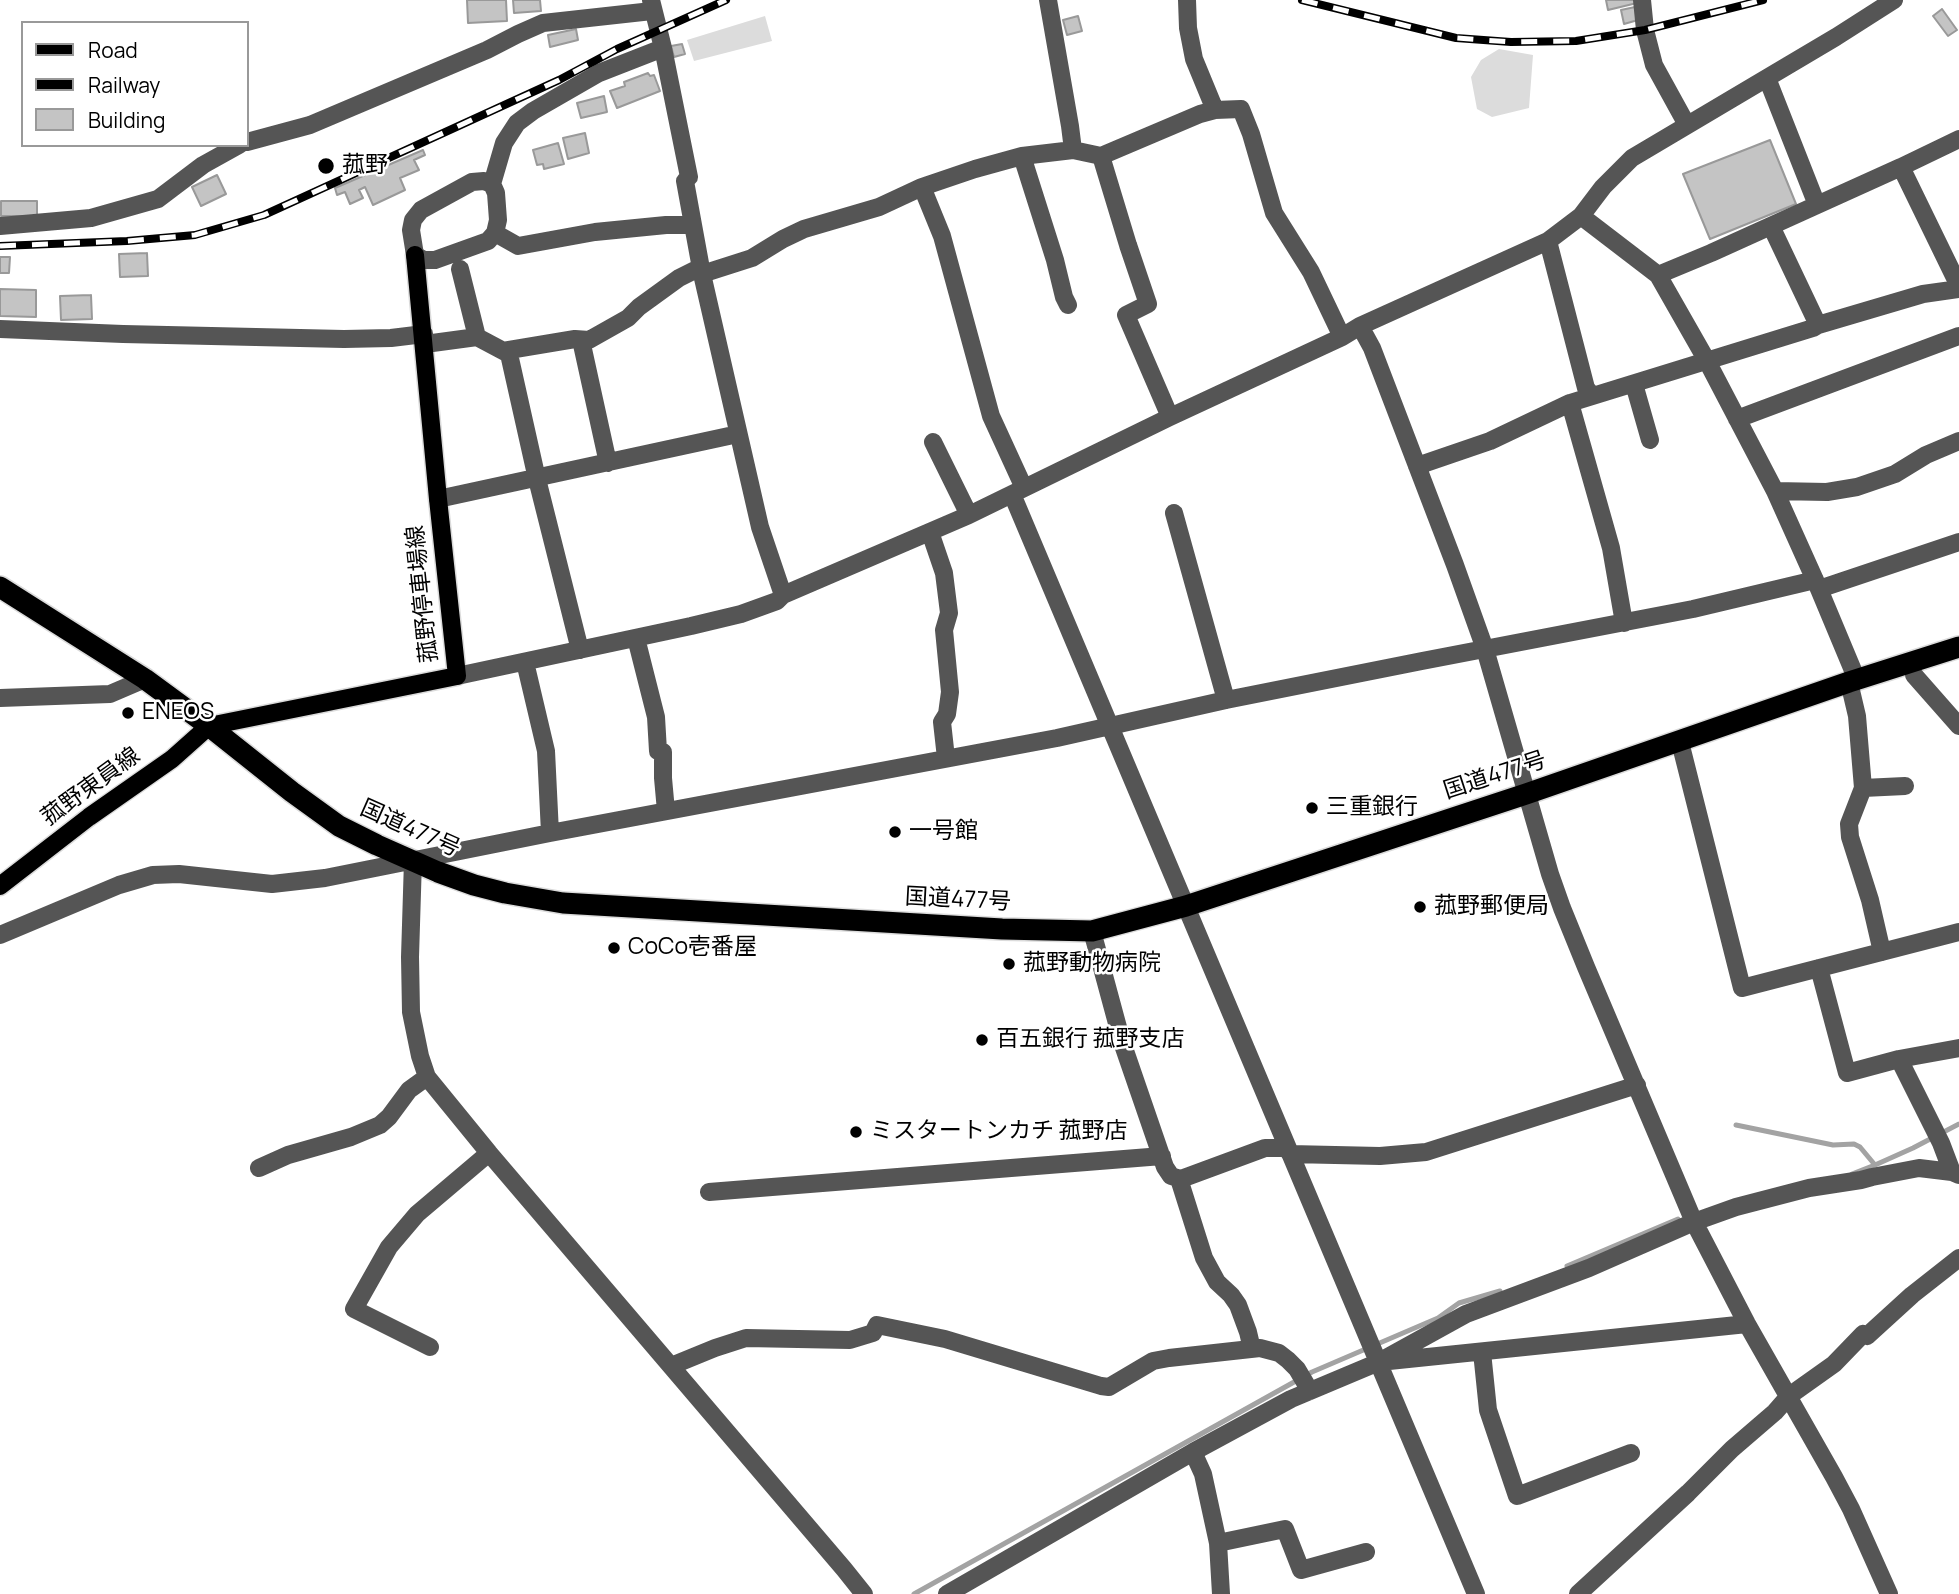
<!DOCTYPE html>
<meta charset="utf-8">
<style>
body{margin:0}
#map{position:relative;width:1959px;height:1594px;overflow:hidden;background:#fff;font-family:Manrope,sans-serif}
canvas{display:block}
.legend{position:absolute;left:21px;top:21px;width:228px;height:126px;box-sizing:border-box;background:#fff;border:2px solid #999;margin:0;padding:9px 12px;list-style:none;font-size:21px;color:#000}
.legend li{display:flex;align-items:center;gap:14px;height:35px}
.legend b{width:35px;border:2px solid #999}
</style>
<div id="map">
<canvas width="1959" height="1594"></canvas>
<ul class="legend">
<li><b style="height:9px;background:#000"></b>Road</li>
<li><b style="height:9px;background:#000"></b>Railway</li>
<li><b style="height:19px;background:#c4c4c4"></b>Building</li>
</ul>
</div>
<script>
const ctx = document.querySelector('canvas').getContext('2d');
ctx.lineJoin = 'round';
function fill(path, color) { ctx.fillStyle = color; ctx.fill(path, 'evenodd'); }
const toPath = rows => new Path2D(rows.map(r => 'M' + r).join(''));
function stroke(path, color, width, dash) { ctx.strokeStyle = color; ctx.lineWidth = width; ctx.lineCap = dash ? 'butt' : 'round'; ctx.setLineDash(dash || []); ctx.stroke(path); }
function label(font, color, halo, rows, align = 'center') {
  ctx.font = font + ' Manrope,"Noto Sans JP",sans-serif'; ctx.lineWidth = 5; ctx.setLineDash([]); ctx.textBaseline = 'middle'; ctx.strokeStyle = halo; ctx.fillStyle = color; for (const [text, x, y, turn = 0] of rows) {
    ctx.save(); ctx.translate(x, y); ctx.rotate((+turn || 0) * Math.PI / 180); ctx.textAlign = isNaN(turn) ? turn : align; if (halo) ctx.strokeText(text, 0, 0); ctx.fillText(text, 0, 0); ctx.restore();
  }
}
const green = toPath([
 [765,16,772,41,694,61,687,40],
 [1499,49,1533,55,1529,108,1492,117,1477,109,1471,77,1481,60]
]);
const stream = toPath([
 [1736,1125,1833,1145,1854,1144,1860,1147,1875,1165,1913,1148,1959,1124],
 [1852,1174,1875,1165],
 [1567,1266,1678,1219],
 [914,1594,1312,1372,1438,1318,1459,1303,1500,1291]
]);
const building = toPath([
 [467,0,506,0,507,21,468,23,467,0],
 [513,0,540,0,541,11,514,13,513,0],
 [1606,0,1636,0,1637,3,1608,10,1606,0],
 [1635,7,1638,20,1624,24,1621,10,1635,7],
 [1942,9,1957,30,1948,36,1933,16,1942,9],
 [1078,16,1082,31,1067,35,1063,20,1078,16],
 [576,29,578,40,550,47,548,35,576,29],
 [682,44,685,54,674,57,671,46,682,44],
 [648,73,650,76,654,75,660,91,617,108,610,91,625,86,624,82,648,73],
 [604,96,607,112,581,118,577,103,604,96],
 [585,133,589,153,568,159,563,138,585,133],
 [1770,140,1796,204,1710,239,1683,174,1770,140],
 [558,143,564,164,544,169,543,164,537,165,533,150,558,143],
 [423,150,425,155,414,160,419,170,400,178,405,190,373,205,365,187,359,190,363,198,350,204,345,192,337,195,335,188,423,150],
 [217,175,226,194,201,206,192,187,217,175],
 [1,201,37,201,37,216,1,216,1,201],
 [147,253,148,276,120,277,119,254,147,253],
 [0,257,10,257,9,273,0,273,0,257],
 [0,289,36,290,36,317,0,316,0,289],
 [91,295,92,319,61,320,60,296,91,295]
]);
const minor = toPath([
 [651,0,663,48,689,177,685,181,702,274,760,527,783,595],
 [1048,0,1070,126,1073,150],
 [1187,0,1188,28,1194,59,1215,110],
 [1642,0,1645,30,1654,65,1687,125],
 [1767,78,1817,205],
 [247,142,310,125,487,50,518,34,543,23,652,11],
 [1022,156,1055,260,1064,297,1068,305],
 [1101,156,1128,245,1148,304,1126,315,1170,417],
 [1901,167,1956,280],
 [484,181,492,184,496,193,498,220,495,233,488,241,435,260,424,260,415,255,411,230,413,220,421,210,472,182,484,181],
 [492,184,504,143,517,123,533,111,599,73,663,48],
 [922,187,942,236,991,416,1024,488],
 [1581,216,1658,275,1707,361,1775,491,1819,589,1857,680],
 [0,226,91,218,158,199,203,165,239,145],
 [1771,226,1818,325,1923,294,1959,289],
 [495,233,518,246,595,232,666,225,693,225],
 [1548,241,1586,388,1592,396],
 [460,269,477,337],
 [702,274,752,258,783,239,804,229,879,207,922,187,975,169,1022,156,1073,150,1101,156,1200,114,1215,110,1241,109,1251,134,1274,213,1311,272,1342,337],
 [1658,275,1711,253,1901,167,1959,139],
 [1360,326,1372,348,1455,565,1485,649,1550,874,1562,908,1586,967,1694,1222,1747,1324,1834,1477,1851,1509,1889,1594],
 [0,329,123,334,344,339,391,338,424,334],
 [581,340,608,463],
 [425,344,477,337,509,354,537,479,580,650],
 [503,351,575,339,589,340,628,318,639,307,679,278,701,267],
 [1634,384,1650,440],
 [1570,403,1611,548,1624,623],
 [1737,419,1959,336],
 [933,442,969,515],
 [1417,466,1490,441,1570,403,1813,328,1818,325],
 [1775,491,1827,492,1857,487,1895,474,1926,455,1959,441],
 [1012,494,1476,1594],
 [438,499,738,434],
 [1174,513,1226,700],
 [930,532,944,573,949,613,944,630,950,692,947,714,942,722,946,758],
 [1819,589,1959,542],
 [636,638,656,717,658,751,663,752,663,778,666,811],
 [525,662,546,751,550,833],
 [1914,675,1959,726],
 [457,676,691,626,741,614,777,601,783,595,969,515,1170,417,1342,337,1360,326,1548,241,1581,216,1603,187,1632,158,1836,37,1894,0],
 [1849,682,1857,716,1863,788,1849,824,1850,837,1870,900,1882,952],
 [0,698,110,694,145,679],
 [1680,742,1742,988,1959,932],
 [1863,788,1905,786],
 [413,860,410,957,411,1012,420,1056,427,1077,489,1153,844,1569,864,1594],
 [1092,931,1122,1042,1165,1167,1171,1176,1181,1179,1265,1148,1287,1148],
 [0,935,119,885,153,875,179,874,272,884,325,878,550,833,1057,738,1226,700,1422,661,1693,609,1815,580],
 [1819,968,1847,1073,1899,1059,1959,1048],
 [1899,1059,1941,1143,1952,1172],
 [1290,1154,1380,1156,1426,1152,1637,1085],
 [259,1168,288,1155,351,1137,380,1125,389,1117,409,1090,427,1077],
 [1181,1179,1180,1182,1204,1258,1217,1282,1231,1295,1238,1305,1248,1332,1252,1349],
 [709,1192,1162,1156],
 [430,1347,354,1309,389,1247,417,1214,489,1153],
 [1482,1352,1488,1410,1517,1496,1631,1453],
 [1389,1361,1747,1324],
 [671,1366,715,1348,746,1338,850,1340,873,1333,877,1325,945,1339,1101,1386,1109,1387,1153,1361,1169,1358,1260,1348,1279,1353,1288,1360,1297,1369,1310,1391],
 [1193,1452,1203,1474,1218,1543,1221,1594],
 [1218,1543,1285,1529,1301,1570,1366,1552],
 [947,1594,1193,1452,1291,1399,1379,1362,1466,1314,1589,1268,1694,1222,1736,1207,1809,1188,1861,1180,1872,1177,1919,1168,1952,1172,1959,1175],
 [1578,1594,1688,1493,1732,1449,1775,1412,1789,1396,1834,1364,1863,1334,1867,1336,1912,1295,1959,1258]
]);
const major = toPath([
 [0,886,89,817,172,759,209,726,457,676,438,499,415,255]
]);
const highway = toPath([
 [0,587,145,679,209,726,292,792,339,826,377,845,438,872,474,885,505,893,563,903,1002,929,1092,931,1186,906,1526,794,1849,682,1959,647]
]);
const rail = toPath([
 [1302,0,1456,38,1511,42,1576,41,1645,30,1763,0],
 [0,246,127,241,195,235,264,215,559,80,617,49,726,0]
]);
const markers = [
 [326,166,9,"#000"],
 [128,713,7,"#000"],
 [1312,808,7,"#000"],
 [895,832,7,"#000"],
 [1420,907,7,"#000"],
 [614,948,7,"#000"],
 [1009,964,7,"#000"],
 [982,1040,7,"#000"],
 [856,1132,7,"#000"]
];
const poiNames = [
 ["菰野",342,166],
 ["ENEOS",142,713],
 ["三重銀行",1326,808],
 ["一号館",909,832],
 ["菰野郵便局",1434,907],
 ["CoCo壱番屋",628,948],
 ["菰野動物病院",1023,964],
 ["百五銀行 菰野支店",996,1040],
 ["ミスタートンカチ 菰野店",870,1132]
];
const streetNames = [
 ["菰野停車場線",423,594,-96],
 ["国道477号",1495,776,-18],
 ["菰野東員線",91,787,-36],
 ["国道477号",410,829,24],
 ["国道477号",958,900,3]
];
fill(green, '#dcdcdc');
stroke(stream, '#a3a3a3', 5);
fill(building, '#c4c4c4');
stroke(building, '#999', 2);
stroke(major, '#dbdbdb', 21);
stroke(highway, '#dbdbdb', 24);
stroke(minor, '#555', 18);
stroke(major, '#000', 18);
stroke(highway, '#000', 21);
stroke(rail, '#000', 8);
stroke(rail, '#fff', 5, [16]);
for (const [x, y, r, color] of markers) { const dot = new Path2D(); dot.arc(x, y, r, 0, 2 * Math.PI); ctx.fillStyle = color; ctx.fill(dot); stroke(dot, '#fff', 2.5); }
label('23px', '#000', '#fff', poiNames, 'left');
label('23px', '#000', '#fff', streetNames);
</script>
